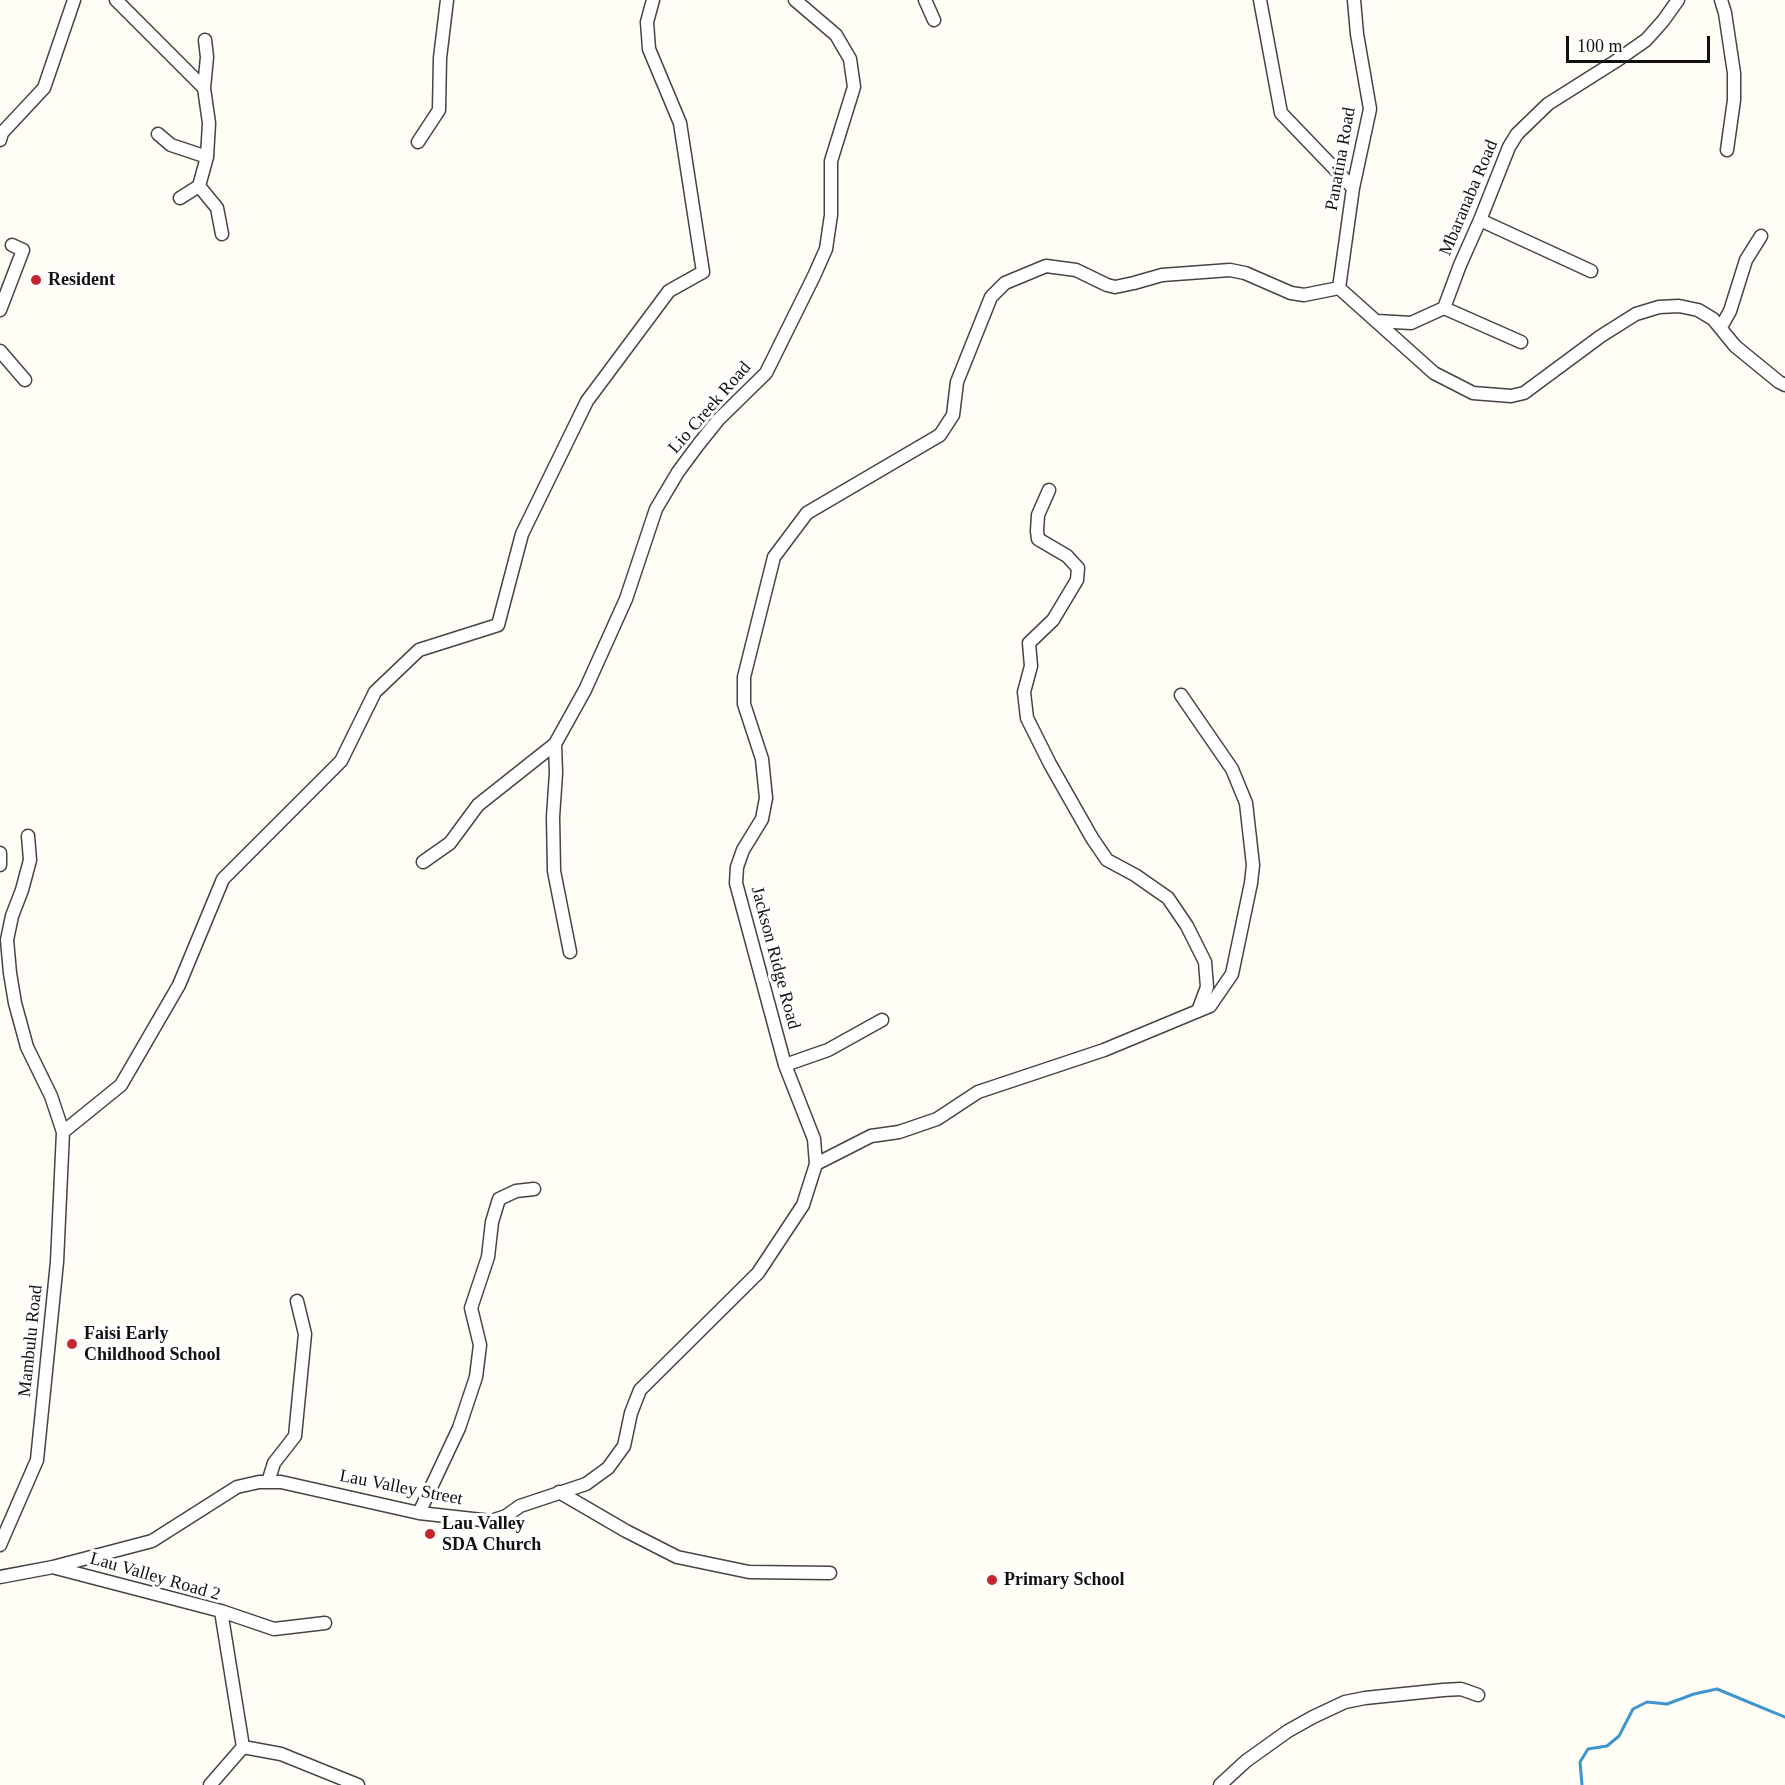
<!DOCTYPE html>
<style>
body{margin:0}
#map{position:relative;width:1785px;height:1785px;overflow:hidden;background:#fffdf5;font-family:Georgia,serif}
canvas{display:block}
.scale{position:absolute;left:1566px;top:36px;width:144px;height:27px;box-sizing:border-box;border:3px solid #111;border-top:0;padding-left:8px;font-size:18px;line-height:21px;white-space:nowrap;color:#111;-webkit-text-stroke:4px #fff;paint-order:stroke}
</style>
<div id="map">
<canvas width="1785" height="1785"></canvas>
<div class="scale">100 m</div>
</div>
<script>
const ctx = document.querySelector('canvas').getContext('2d');
ctx.lineJoin = 'round';
const toPath = rows => new Path2D(rows.map(r => 'M' + r).join(''));
function stroke(path, color, width, dash) { ctx.strokeStyle = color; ctx.lineWidth = width; ctx.lineCap = dash ? 'butt' : 'round'; ctx.setLineDash(dash || []); ctx.stroke(path); }
function label(font, color, halo, rows, align = 'center') {
  ctx.font = font + ' Georgia,serif'; ctx.lineWidth = 6; ctx.setLineDash([]); ctx.textBaseline = 'middle'; ctx.strokeStyle = halo; ctx.fillStyle = color; for (const [text, x, y, turn = 0] of rows) {
    ctx.save(); ctx.translate(x, y); ctx.rotate((+turn || 0) * Math.PI / 180); ctx.textAlign = isNaN(turn) ? turn : align; if (halo) ctx.strokeText(text, 0, 0); ctx.fillText(text, 0, 0); ctx.restore();
  }
}
const stream = toPath([
 [1582,1785,1580,1762,1588,1749,1607,1746,1619,1736,1633,1709,1647,1702,1667,1704,1694,1694,1717,1689,1785,1717]
]);
const minor = toPath([
 [116,0,204,88,209,123,207,157,199,186,180,198],
 [925,0,934,20],
 [1260,0,1281,113,1353,188],
 [1721,0,1725,13,1734,73,1734,100,1727,150],
 [204,88,207,57,205,40],
 [158,134,171,145,207,157],
 [0,140,2,133,44,88,74,0],
 [418,142,439,110,440,58,447,0],
 [199,186,217,208,222,234],
 [1480,220,1591,271],
 [1339,288,1434,373,1473,393,1511,396,1524,393,1601,336,1636,314,1659,307,1679,306,1698,310,1713,319,1735,346,1779,382,1785,385],
 [1339,288,1353,188,1370,109,1357,34,1354,0],
 [1444,308,1521,342],
 [0,310,23,250,12,245],
 [1377,321,1411,323,1444,308,1460,265,1480,220,1509,147,1517,134,1548,104,1616,61,1646,40,1663,21,1678,0],
 [1721,327,1730,311,1746,260,1761,236],
 [0,351,25,380],
 [1049,490,1038,515,1037,531,1038,539,1067,556,1078,568,1077,580,1053,620,1029,643,1031,666,1024,692,1027,718,1050,764,1092,838,1107,860,1135,875,1168,898,1187,926,1205,962,1207,987,1198,1011],
 [555,744,556,773,553,817,554,871,570,952],
 [0,853,0,865],
 [423,862,450,843,478,805,555,744,585,690,626,599,656,509,678,472,698,445,718,420,766,373,814,276,826,249,831,215,831,161,854,87,850,59,836,35,795,0],
 [785,1065,828,1050,882,1020],
 [63,1132,121,1085,179,985,223,879,341,761,375,692,419,650,498,625,522,534,587,401,669,291,703,272,680,123,649,49,647,22,653,0],
 [816,1164,871,1136,899,1132,937,1119,978,1092,1104,1050,1210,1006,1232,974,1251,883,1253,865,1246,803,1232,769,1181,695],
 [268,1482,274,1463,295,1436,305,1334,297,1301],
 [559,1492,626,1531,677,1557,749,1572,830,1573],
 [419,1513,459,1428,476,1377,480,1345,471,1308,488,1257,492,1222,499,1199,516,1191,534,1189],
 [0,1545,37,1460,57,1262,63,1132,51,1096,27,1047,15,1003,10,973,7,940,12,916,22,890,30,860,28,836],
 [56,1568,221,1611,274,1629,325,1623],
 [0,1577,53,1567,152,1541,237,1487,259,1482,281,1482,419,1513,491,1521,506,1516,520,1506,586,1484,608,1468,624,1446,631,1413,640,1390,758,1273,803,1205,816,1164,814,1139,785,1065,736,883,737,867,743,850,762,819,766,798,762,759,744,704,744,677,774,557,807,513,940,435,953,415,957,382,991,297,1005,283,1046,266,1076,270,1107,285,1115,287,1134,283,1162,275,1230,270,1245,273,1291,293,1304,295,1339,288],
 [221,1611,243,1747],
 [210,1785,243,1747,281,1754,358,1785],
 [1220,1785,1246,1761,1288,1731,1313,1717,1345,1702,1365,1698,1443,1690,1461,1689,1478,1695]
]);
const markers = [
 [36,280,6,"#c4262e"],
 [72,1344,6,"#c4262e"],
 [430,1534,6,"#c4262e"],
 [992,1580,6,"#c4262e"]
];
const streetNames = [
 ["Panatina Road",1341,159,-80],
 ["Mbaranaba Road",1469,198,-67],
 ["Lio Creek Road",710,408,-49],
 ["Jackson Ridge Road",775,958,75],
 ["Mambulu Road",31,1341,-84],
 ["Lau Valley Street",401,1488,11],
 ["Lau Valley Road 2",155,1577,16]
];
const poiNames = [
 ["Resident",48,280],
 ["Faisi Early",84,1334],
 ["Childhood School",84,1355],
 ["Lau Valley",442,1524],
 ["SDA Church",442,1545],
 ["Primary School",1004,1580]
];
stroke(stream, '#3f96cf', 3);
stroke(minor, '#444', 15);
stroke(minor, '#fff', 12);
for (const [x, y, r, color] of markers) { const dot = new Path2D(); dot.arc(x, y, r, 0, 2 * Math.PI); ctx.fillStyle = color; ctx.fill(dot); stroke(dot, '#fff', 2); }
label('18px', '#111', '#fff', streetNames);
label('bold 18px', '#111', '#fff', poiNames, 'left');
</script>
